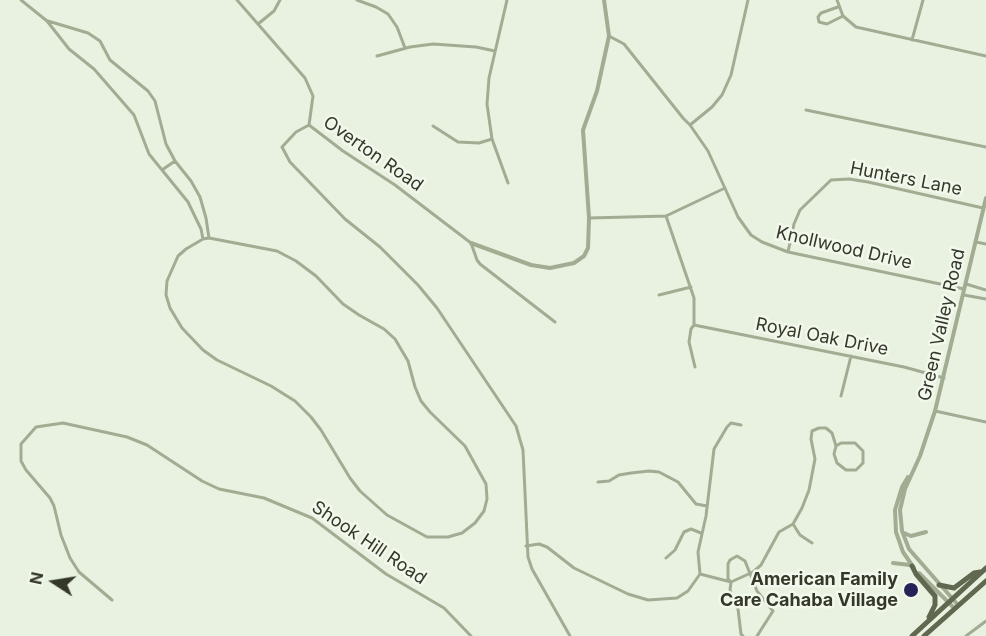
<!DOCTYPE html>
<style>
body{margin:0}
#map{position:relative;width:986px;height:636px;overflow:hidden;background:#e9f2e0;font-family:Inter,sans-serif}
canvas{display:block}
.north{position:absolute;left:24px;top:552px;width:60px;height:60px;-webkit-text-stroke:4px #f2f9ec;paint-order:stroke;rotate:282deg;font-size:16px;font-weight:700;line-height:24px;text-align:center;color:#34382b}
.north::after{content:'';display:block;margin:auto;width:21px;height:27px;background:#34382b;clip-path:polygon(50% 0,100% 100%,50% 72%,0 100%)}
</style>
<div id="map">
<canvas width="986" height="636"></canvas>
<div class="north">N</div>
</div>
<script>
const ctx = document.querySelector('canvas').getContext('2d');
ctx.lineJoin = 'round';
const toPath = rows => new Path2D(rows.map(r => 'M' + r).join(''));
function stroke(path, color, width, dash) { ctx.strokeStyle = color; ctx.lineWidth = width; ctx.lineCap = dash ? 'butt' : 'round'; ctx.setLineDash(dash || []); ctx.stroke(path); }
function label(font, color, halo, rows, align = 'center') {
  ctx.font = font + ' Inter,sans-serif'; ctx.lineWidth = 5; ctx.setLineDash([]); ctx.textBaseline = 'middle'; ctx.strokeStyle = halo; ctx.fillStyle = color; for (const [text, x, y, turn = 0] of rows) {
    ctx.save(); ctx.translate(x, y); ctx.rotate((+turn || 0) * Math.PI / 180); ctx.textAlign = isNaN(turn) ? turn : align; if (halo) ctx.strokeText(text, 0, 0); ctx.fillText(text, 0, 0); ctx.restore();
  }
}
const minor = toPath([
 [21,0,47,21,69,49,94,69,134,115,149,154,188,202,201,229,203,239],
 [237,0,305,78,313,96,309,125],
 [357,0,376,7,388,14,397,27,405,48],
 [507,0,489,78,487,104,492,139,508,183],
 [837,0,843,16,856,27,986,56],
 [838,7,821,13,818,17,819,22,827,24,843,16],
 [48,21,88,33,100,41,110,60,148,91,155,101,166,144,175,161,191,181,200,197,206,218,209,238],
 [258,24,274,11,280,0],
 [609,36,624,44,683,118,690,125,708,151,738,217,751,235,762,242,788,252,964,289],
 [912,40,923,0],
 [377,56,410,47,433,44,476,47,495,51],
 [806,110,986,147],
 [309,125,296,132,282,147,290,162,345,219,380,247,418,285,437,308,516,426,523,450,528,557,532,569,570,636],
 [309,125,343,151,395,185,471,243,477,260,480,264,555,322],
 [690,125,712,107,722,95,731,75,748,0],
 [433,126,458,142,479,143,492,139],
 [162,170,175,161],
 [666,216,694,298,694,325,691,329,689,342,695,367],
 [589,218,666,216,725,188],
 [209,238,277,251,296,261,316,276,343,304,359,315,384,329,395,339,408,361,415,387,421,401,430,412,465,446,486,484,487,499,484,511,475,523,462,533,448,537,427,537,387,515,360,491,350,478,321,430,311,417,295,401,271,386,217,360,203,350,182,328,170,308,166,295,167,281,178,256,186,249,203,239,209,238],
 [976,242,986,244],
 [788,252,794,224,800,210,831,180,849,179,868,182,983,208],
 [966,284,986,290],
 [659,295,691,287],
 [964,295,986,299],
 [694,325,904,367,944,378],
 [841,396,851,356],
 [935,411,986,422],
 [841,443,855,443,863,451,863,463,856,470,846,470,837,463,834,454,836,446,841,443],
 [598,482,609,481,619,475,631,473,649,471,659,472,678,482,696,504,707,506],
 [793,524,800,535,812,543],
 [526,546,539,544,547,547,574,568,628,594,648,600,677,598,688,591,700,574,698,552,706,516,714,449,727,427,731,423,741,425],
 [666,558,675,550,684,532,691,529,701,533],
 [700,574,731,582,753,572,761,565,779,532,793,524,802,508,809,490,815,459,811,439,812,431,819,428,826,428,832,433,836,446],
 [112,600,79,572,70,558,61,535,54,506,50,498,26,470,21,461,21,444,36,427,63,423,127,437,147,445,202,481,219,489,264,498,312,518,386,574,444,608,471,636],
 [743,636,741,634,738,609,730,590,731,582,728,579,728,564,730,560,737,556,745,561,757,591,773,611,757,636],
 [966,636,986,621]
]);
const tertiary = toPath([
 [471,243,531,265,550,268,574,263,584,256,588,248,589,218,583,130,597,91,609,36,604,0],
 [908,477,902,487,895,510,896,532,903,552,914,568],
 [904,533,911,536,926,532],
 [893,563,910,565],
 [919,573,954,608],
 [958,605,909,549,902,531,900,510,905,489,920,456,935,411,986,198]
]);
const trunk = toPath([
 [912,566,916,574,935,596,935,605,929,617],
 [939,585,954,588,974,573,980,572],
 [912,636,986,568],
 [924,636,986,581]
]);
const markers = [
 [911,590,8,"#252257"]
];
const streetNames = [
 ["Overton Road",373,154,35],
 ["Hunters Lane",906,179,11],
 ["Knollwood Drive",844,248,13],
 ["Green Valley Road",942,325,-77],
 ["Royal Oak Drive",822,337,11],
 ["Shook Hill Road",369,543,34]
];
const poiNames = [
 ["American Family",898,580],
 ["Care Cahaba Village",898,601]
];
stroke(minor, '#a2ac92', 3);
stroke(tertiary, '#a2ac92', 4);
stroke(trunk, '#616850', 5);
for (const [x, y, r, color] of markers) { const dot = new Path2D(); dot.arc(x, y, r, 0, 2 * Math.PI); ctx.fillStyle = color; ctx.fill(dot); stroke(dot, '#f2f9ec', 2); }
label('18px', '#34382b', '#f2f9ec', streetNames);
label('bold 18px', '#34382b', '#f2f9ec', poiNames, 'right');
</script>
